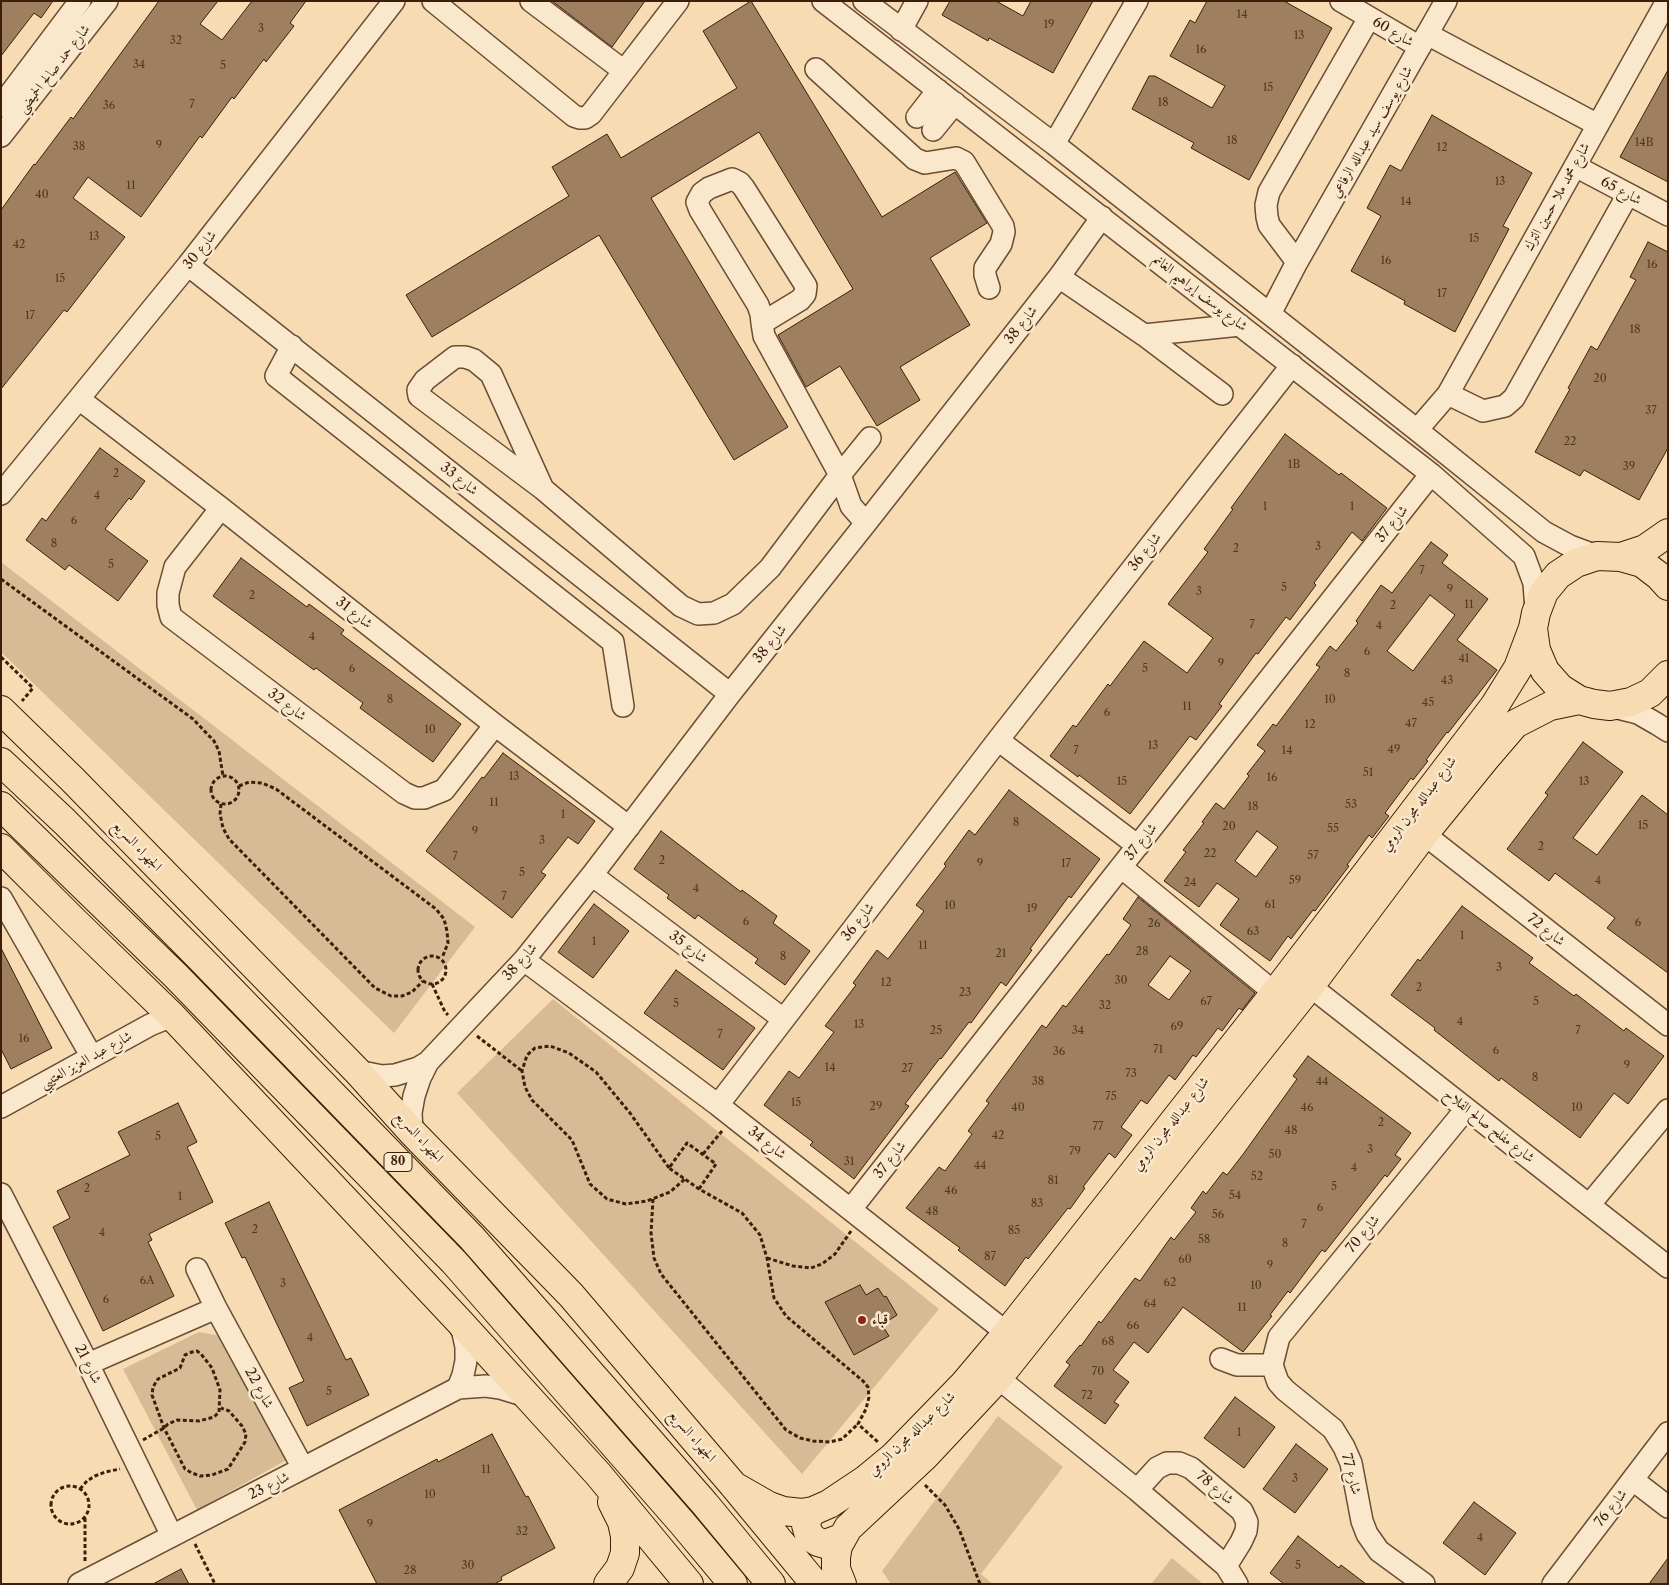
<!DOCTYPE html>
<meta charset="utf-8">
<style>
body{margin:0}
#map{position:relative;width:1669px;height:1585px;overflow:hidden;background:#f7dbb2;font-family:"Libre Caslon Text",serif}
canvas{display:block}
.frame{position:absolute;inset:0;border:2px solid #3d1e0a;pointer-events:none}
</style>
<div id="map">
<canvas width="1669" height="1585"></canvas>
<div class="frame"></div>
</div>
<script>
const ctx = document.querySelector('canvas').getContext('2d');
ctx.lineJoin = 'round';
function fill(path, color) { ctx.fillStyle = color; ctx.fill(path, 'evenodd'); }
const toPath = rows => new Path2D(rows.map(r => 'M' + r).join(''));
function stroke(path, color, width, dash) { ctx.strokeStyle = color; ctx.lineWidth = width; ctx.lineCap = dash ? 'butt' : 'round'; ctx.setLineDash(dash || []); ctx.stroke(path); }
function label(font, color, halo, rows, align = 'center') {
  ctx.font = font + ' "Libre Caslon Text",Amiri,serif'; ctx.lineWidth = 5; ctx.setLineDash([]); ctx.textBaseline = 'middle'; ctx.strokeStyle = halo; ctx.fillStyle = color; for (const [text, x, y, turn = 0] of rows) {
    ctx.save(); ctx.translate(x, y); ctx.rotate((+turn || 0) * Math.PI / 180); ctx.textAlign = isNaN(turn) ? turn : align; if (halo) ctx.strokeText(text, 0, 0); ctx.fillText(text, 0, 0); ctx.restore();
  }
}
const green = toPath([
 [1,562,475,927,394,1033,1,652],
 [553,999,939,1309,802,1474,457,1093],
 [199,1332,222,1336,290,1458,197,1510,123,1369],
 [998,1416,1063,1467,981,1574,993,1584,891,1584,882,1571],
 [1172,1558,1203,1584,1151,1584]
]);
const building = toPath([
 [1,1,53,1,41,18,34,13,1,56,1,1],
 [159,1,218,1,200,24,222,40,252,1,306,1,290,23,294,26,266,62,264,59,234,99,232,97,202,138,200,136,141,217,88,177,73,198,125,237,67,312,64,310,1,389,1,210,34,164,35,165,71,117,73,119,159,1],
 [552,1,645,1,612,47,552,1],
 [751,1,882,217,955,172,987,223,930,258,970,325,900,367,920,400,877,426,840,366,806,387,778,335,853,289,759,132,651,198,788,427,734,460,599,235,432,337,406,295,569,196,552,167,607,134,621,158,737,88,703,31,751,1],
 [950,1,996,1,1023,16,1031,1,1093,1,1053,73,989,38,988,41,942,15,950,1],
 [1207,1,1284,1,1332,28,1249,180,1191,148,1194,143,1132,109,1149,76,1155,76,1212,108,1225,86,1170,56,1190,20,1195,23,1207,1],
 [1668,70,1668,182,1620,157,1668,70],
 [1432,115,1532,173,1503,226,1509,229,1455,332,1404,304,1405,301,1351,271,1381,216,1367,208,1390,165,1401,171,1432,115],
 [1648,242,1668,252,1668,448,1639,500,1584,470,1580,476,1535,452,1570,389,1568,388,1591,346,1597,350,1636,280,1630,277,1648,242],
 [1285,434,1339,475,1341,473,1387,508,1362,541,1352,532,1314,583,1316,585,1290,620,1286,617,1258,654,1256,653,1219,704,1222,706,1196,740,1190,736,1130,814,1079,775,1078,777,1050,756,1073,725,1076,727,1108,684,1110,686,1144,641,1187,673,1213,638,1168,604,1208,552,1204,549,1233,509,1231,508,1285,434],
 [100,448,145,481,131,500,129,498,105,529,148,561,118,601,69,565,65,570,26,540,42,518,46,521,100,448],
 [1431,542,1448,555,1442,563,1488,599,1457,640,1497,670,1448,733,1447,732,1426,760,1428,761,1413,780,1411,778,1385,813,1389,816,1372,838,1369,835,1347,865,1349,866,1315,911,1313,910,1291,939,1288,936,1270,961,1220,925,1239,899,1217,883,1199,907,1164,881,1186,852,1183,850,1204,823,1202,822,1216,803,1224,809,1249,776,1247,774,1265,751,1257,745,1273,724,1276,726,1300,694,1320,667,1316,665,1330,646,1336,651,1358,623,1356,621,1381,585,1392,593,1431,542],
 [1430,595,1455,615,1413,671,1387,651,1430,595],
 [1257,831,1278,847,1256,877,1235,861,1257,831],
 [241,558,307,607,309,604,344,630,341,634,461,724,433,762,360,708,363,703,316,668,314,670,213,596,241,558],
 [1583,742,1623,772,1573,838,1597,855,1642,795,1668,815,1668,973,1607,928,1615,918,1555,873,1549,881,1507,849,1548,795,1545,793,1583,742],
 [503,753,595,821,578,844,568,837,541,872,546,875,512,918,426,851,482,777,484,778,503,753],
 [1009,790,1100,859,1071,898,1069,896,1030,949,1032,950,1006,986,1001,982,971,1023,969,1022,941,1059,940,1058,905,1104,909,1106,854,1179,810,1145,813,1142,764,1105,789,1071,799,1078,834,1032,825,1026,856,985,853,983,877,950,888,959,924,911,916,905,946,866,944,864,969,830,975,835,1009,790],
 [661,831,741,892,742,890,777,916,773,923,810,951,785,985,755,963,758,959,698,915,695,919,667,898,669,895,634,869,661,831],
 [1138,897,1255,993,1242,1010,1239,1008,1222,1031,1218,1028,1196,1057,1193,1055,1175,1080,1169,1075,1147,1104,1141,1100,1121,1127,1132,1135,1115,1158,1109,1153,1083,1187,1085,1188,1070,1209,1068,1208,1028,1259,1026,1257,1005,1286,958,1250,960,1248,906,1208,939,1167,945,1171,972,1134,968,1131,989,1103,986,1101,1042,1025,1046,1028,1063,1005,1066,1007,1107,954,1109,955,1131,925,1123,919,1138,897],
 [1170,956,1191,971,1169,1000,1148,985,1170,956],
 [594,904,629,931,593,978,558,952,594,904],
 [1462,906,1533,958,1529,963,1574,996,1576,994,1624,1031,1626,1028,1664,1056,1628,1104,1614,1093,1580,1138,1501,1078,1499,1081,1434,1030,1435,1028,1391,995,1418,959,1420,961,1462,906],
 [1,948,52,1048,11,1069,1,1049,1,948],
 [676,970,755,1028,723,1070,644,1013,676,970],
 [1308,1056,1411,1133,1395,1155,1401,1159,1387,1177,1385,1175,1325,1252,1322,1250,1290,1293,1288,1291,1270,1315,1272,1316,1243,1352,1183,1307,1148,1353,1134,1342,1113,1370,1129,1382,1114,1402,1119,1405,1105,1424,1054,1386,1070,1365,1066,1362,1080,1345,1081,1346,1099,1321,1101,1323,1135,1278,1140,1281,1171,1237,1174,1240,1196,1212,1191,1208,1203,1191,1206,1194,1223,1172,1227,1175,1244,1153,1297,1079,1293,1076,1308,1056],
 [178,1103,197,1142,187,1147,213,1202,149,1234,152,1240,148,1242,174,1296,103,1331,53,1227,70,1218,57,1191,130,1155,118,1132,178,1103],
 [269,1202,346,1360,351,1358,369,1395,307,1426,289,1388,304,1381,245,1257,242,1258,225,1223,269,1202],
 [860,1285,866,1295,878,1288,884,1297,886,1296,897,1315,882,1325,889,1336,854,1355,825,1302,860,1285],
 [1235,1397,1275,1427,1244,1468,1204,1438,1235,1397],
 [492,1434,526,1497,528,1496,555,1548,501,1577,502,1580,494,1584,377,1584,339,1510,437,1459,438,1462,492,1434],
 [1296,1444,1328,1469,1295,1513,1263,1489,1296,1444],
 [1474,1502,1516,1533,1485,1575,1443,1543,1474,1502],
 [1298,1536,1339,1568,1341,1565,1366,1584,1284,1584,1270,1573,1298,1536],
 [1668,1558,1668,1584,1649,1584,1668,1558],
 [181,1569,189,1584,153,1584,181,1569]
]);
const path = toPath([
 [1,579,193,719,214,741,219,751,223,776],
 [1,657,33,688,22,701],
 '211 790a14 14 0 1 1 28 0a14 14 0 1 1-28 0Z',
 [239,786,249,782,262,783,276,789,436,909,444,919,447,931,448,943,442,958],
 [221,804,220,814,223,828,229,839,375,988,391,996,402,996,412,992,423,981],
 '418 970a14 14 0 1 1 28 0a14 14 0 1 1-28 0Z',
 [432,984,445,1012,448,1015],
 [477,1036,522,1071],
 [703,1154,722,1131],
 [669,1168,630,1113,596,1072,569,1053,550,1046,535,1048,527,1055,522,1071,525,1087,532,1100,572,1140,590,1184,607,1199,626,1204,647,1201,670,1192,685,1179],
 [699,1189,716,1164,687,1143,669,1168,699,1189,742,1213,760,1235,767,1258,774,1298,786,1316,863,1381,868,1387,869,1397,866,1409,858,1424,879,1443],
 [653,1199,651,1233,654,1258,661,1274,786,1430,800,1438,813,1441,830,1442,842,1439,858,1424],
 [767,1258,793,1266,811,1268,822,1264,835,1254,851,1231],
 [143,1440,164,1428,168,1424,177,1420,199,1421,214,1417,219,1412,220,1390,212,1368,201,1354,197,1351,192,1352,185,1355,180,1368,158,1379,153,1387,152,1395,164,1428,185,1469,192,1473,200,1476,212,1475,228,1469,245,1442,246,1434,242,1426,229,1411,221,1408],
 [925,1485,945,1505,959,1529,980,1584],
 '51 1505a19 19 0 1 1 38 0a19 19 0 1 1-38 0Z',
 [80,1489,87,1481,95,1476,105,1472,120,1469],
 [195,1544,215,1584],
 [85,1561,85,1518]
]);
const minor = toPath([
 [433,1,574,116,580,118,585,118,591,114,678,1],
 [531,1,624,71],
 [823,1,1431,474,1524,556,1534,583,1536,610],
 [864,1,1054,144,1417,430,1544,532,1570,546,1597,556],
 [1341,1,1420,47],
 [901,30,917,1],
 [1427,34,1598,125],
 [816,69,915,159,925,163,956,158,964,162,1003,226,1004,232,1001,244,985,268,985,275,989,288],
 [1,106,80,1],
 [917,117,938,90],
 [933,130,955,103],
 [1,136,107,1],
 [1054,144,1137,1],
 [1575,166,1668,215],
 [1297,262,1269,225,1267,217,1266,205,1269,192,1369,18],
 [188,265,730,694],
 [1059,277,1144,335,1222,394],
 [1270,314,1297,262,1446,1],
 [762,323,800,300,805,294,806,286,744,188,740,183,732,179,709,188,702,193,697,202,700,210,758,305,761,314,762,323,764,336,840,475,851,506,866,523],
 [1144,335,1240,325],
 [292,346,276,376,613,642,623,706],
 [1448,394,1483,411,1505,406,1514,398,1628,194],
 [79,399,221,508,495,725,629,827],
 [1417,430,1448,394,1667,1],
 [543,489,491,374,474,360,465,357,455,357,425,380,418,390,419,396,543,489,681,606,698,614,714,613,733,604,770,568,840,475,870,438],
 [1,494,188,265,394,1],
 [221,508,175,567,168,593,168,605,171,617,404,793,415,798,424,798,444,790,495,725],
 [1610,706,1638,713,1657,724,1668,731],
 [998,740,1138,846],
 [1424,834,1668,1025],
 [1121,867,1275,993],
 [592,875,783,1019],
 [1,898,92,1057],
 [524,960,718,1105,1007,1333],
 [1310,986,1668,1267],
 [357,1071,382,1076,395,1075,418,1068,428,1062,524,960,592,875,730,694,866,523,1059,277,1102,217],
 [718,1105,998,740,1292,365],
 [1,1107,150,1025,172,1016],
 [412,1132,411,1113,414,1096,420,1078,428,1062],
 [1,1194,88,1364,172,1536],
 [1589,1205,1668,1110],
 [851,1209,1431,474],
 [197,1269,216,1308,303,1468],
 [458,1321,463,1333,466,1347,466,1361,463,1375,458,1388],
 [1221,1359,1237,1365,1272,1365],
 [88,1364,216,1308],
 [998,1378,1137,1490,1226,1566,1237,1584],
 [1633,1480,1668,1507],
 [1137,1490,1157,1468,1167,1463,1179,1463,1191,1468,1242,1511,1247,1522,1246,1531,1241,1542,1226,1566],
 [79,1584,458,1388,486,1386,500,1388,526,1396],
 [1424,1584,1379,1551,1367,1534,1362,1521,1351,1463,1344,1447,1333,1429,1285,1390,1278,1382,1272,1365,1279,1337,1466,1109],
 [1553,1584,1668,1433]
]);
const major = toPath([
 [1621,557,1645,549,1668,533],
 [1668,586,1659,576,1642,563,1621,557,1597,556,1576,563,1558,575,1544,592,1536,613,1533,628,1536,650,1545,671,1560,688,1579,700,1594,704,1610,706,1631,702,1650,693,1668,675],
 [1,710,73,780,357,1071,412,1132,571,1295,734,1486,815,1584],
 [1,848,72,919,172,1016,458,1320,598,1474,689,1584],
 [734,1486,769,1506,783,1511,802,1513,813,1511,829,1504,865,1480,894,1456,964,1384,1007,1333,1275,993,1495,705,1518,668,1533,628],
 [813,1511,808,1517,806,1525,808,1532,812,1538,818,1542,825,1544,841,1538],
 [608,1584,620,1568,625,1553,625,1536,622,1522,612,1502],
 [842,1584,836,1569,836,1557,838,1546,848,1528,926,1455,998,1378,1310,986,1424,834,1485,759,1515,724,1550,706,1579,700]
]);
const highway = toPath([
 [1,762,65,822,199,957,472,1238,705,1504,771,1584],
 [1,806,176,976,454,1262,683,1524,733,1584]
]);
const markers = [
 [862,1320,5,"#8f2418"]
];
const numberNames = [
 ["14",1242,15],
 ["19",1049,25],
 ["3",261,29],
 ["13",1299,36],
 ["32",176,41],
 ["16",1201,50],
 ["34",139,65],
 ["5",223,66],
 ["15",1268,88],
 ["18",1163,103],
 ["7",192,105],
 ["36",109,106],
 ["18",1232,141],
 ["14B",1644,143],
 ["9",159,146],
 ["38",79,147],
 ["12",1442,148],
 ["13",1500,182],
 ["11",131,186],
 ["40",42,195],
 ["14",1406,202],
 ["13",94,237],
 ["15",1474,239],
 ["42",19,245],
 ["16",1386,261],
 ["16",1652,265],
 ["15",60,279],
 ["17",1442,294],
 ["17",30,316],
 ["18",1635,330],
 ["20",1600,379],
 ["37",1651,411],
 ["22",1570,442],
 ["1B",1294,465],
 ["39",1629,467],
 ["2",116,474],
 ["4",97,496],
 ["1",1265,507],
 ["1",1352,507],
 ["6",74,521],
 ["8",54,544],
 ["3",1318,547],
 ["2",1236,549],
 ["5",111,565],
 ["7",1422,571],
 ["5",1284,588],
 ["9",1450,590],
 ["3",1199,592],
 ["2",252,596],
 ["11",1469,605],
 ["2",1393,606],
 ["7",1252,625],
 ["4",1379,626],
 ["4",312,637],
 ["6",1367,652],
 ["41",1464,659],
 ["9",1221,664],
 ["6",352,669],
 ["5",1145,669],
 ["8",1347,674],
 ["43",1447,681],
 ["8",390,700],
 ["10",1330,700],
 ["45",1428,703],
 ["11",1187,707],
 ["6",1107,713],
 ["47",1411,724],
 ["12",1310,725],
 ["10",430,730],
 ["13",1153,746],
 ["49",1394,750],
 ["7",1076,751],
 ["14",1287,751],
 ["51",1368,773],
 ["13",514,777],
 ["16",1272,778],
 ["15",1122,782],
 ["13",1584,782],
 ["11",494,803],
 ["53",1351,805],
 ["18",1253,807],
 ["1",563,815],
 ["8",1016,823],
 ["15",1643,826],
 ["20",1229,827],
 ["55",1333,829],
 ["9",475,832],
 ["3",542,841],
 ["2",1541,847],
 ["22",1210,854],
 ["57",1313,856],
 ["7",455,857],
 ["2",662,861],
 ["9",980,864],
 ["17",1066,864],
 ["5",522,873],
 ["59",1295,881],
 ["4",1598,881],
 ["24",1190,883],
 ["4",696,889],
 ["7",504,897],
 ["61",1270,905],
 ["10",950,906],
 ["19",1032,909],
 ["6",746,922],
 ["6",1638,923],
 ["26",1154,924],
 ["63",1253,932],
 ["1",1462,936],
 ["1",594,942],
 ["11",923,946],
 ["28",1142,952],
 ["21",1001,954],
 ["8",783,957],
 ["3",1499,968],
 ["30",1121,981],
 ["12",886,983],
 ["2",1419,988],
 ["23",965,993],
 ["67",1206,1002],
 ["5",1536,1002],
 ["5",676,1004],
 ["32",1105,1006],
 ["4",1460,1022],
 ["13",859,1025],
 ["69",1177,1027],
 ["25",936,1031],
 ["34",1078,1031],
 ["7",1578,1031],
 ["7",720,1035],
 ["16",24,1039],
 ["71",1158,1050],
 ["6",1496,1051],
 ["36",1059,1052],
 ["9",1627,1066],
 ["14",830,1068],
 ["27",907,1069],
 ["73",1131,1074],
 ["8",1535,1078],
 ["38",1038,1082],
 ["44",1322,1082],
 ["75",1111,1097],
 ["15",796,1103],
 ["29",876,1107],
 ["40",1018,1108],
 ["46",1307,1108],
 ["10",1577,1108],
 ["2",1381,1123],
 ["77",1098,1127],
 ["48",1291,1131],
 ["42",998,1136],
 ["5",158,1137],
 ["3",1370,1150],
 ["79",1075,1152],
 ["50",1275,1155],
 ["31",849,1162],
 ["44",980,1166],
 ["4",1354,1168],
 ["52",1257,1177],
 ["81",1053,1181],
 ["5",1334,1187],
 ["2",87,1189],
 ["46",951,1191],
 ["54",1235,1196],
 ["1",180,1197],
 ["83",1037,1204],
 ["6",1320,1208],
 ["48",932,1212],
 ["56",1218,1215],
 ["7",1304,1225],
 ["2",255,1230],
 ["85",1014,1231],
 ["4",102,1233],
 ["58",1204,1240],
 ["8",1285,1244],
 ["87",990,1257],
 ["60",1185,1260],
 ["9",1270,1266],
 ["6A",147,1281],
 ["62",1170,1283],
 ["3",283,1284],
 ["10",1256,1286],
 ["6",106,1300],
 ["64",1150,1304],
 ["11",1242,1308],
 ["66",1133,1326],
 ["4",310,1338],
 ["68",1108,1342],
 ["70",1098,1372],
 ["5",329,1392],
 ["72",1087,1396],
 ["1",1239,1433],
 ["11",486,1470],
 ["3",1295,1479],
 ["10",430,1495],
 ["9",370,1525],
 ["32",522,1532],
 ["4",1480,1538],
 ["30",468,1566],
 ["5",1298,1566],
 ["28",410,1571]
];
const shields = [
 [398,1162,28]
];
const shieldNames = [
 ["80",398,1162]
];
const streetNames = [
 ["شارع 60",1393,32,30],
 ["شارع حمد صالح الحميضي",54,69,-52],
 ["شارع يوسف سيد عبدالله الرفاعي",1372,132,-60],
 ["شارع 65",1621,191,28],
 ["شارع محمد ملا حسين الترك",1557,197,-61],
 ["شارع 30",200,250,-52],
 ["شارع يوسف إبراهيم الغانم",1200,293,38],
 ["شارع 38",1021,325,-52],
 ["شارع 33",459,479,38],
 ["شارع 37",1392,524,-52],
 ["شارع 36",1145,552,-52],
 ["شارع 31",354,613,38],
 ["شارع 38",770,644,-51],
 ["شارع 32",287,705,37],
 ["شارع عبدالله مجرن الرومي",1419,804,-53],
 ["شارع 37",1141,842,-52],
 ["الجهراء السريع",137,846,46],
 ["شارع 36",858,922,-52],
 ["شارع 72",1546,930,38],
 ["شارع 35",688,947,37],
 ["شارع 38",520,962,-49],
 ["شارع عبد العزيز العتيبي",86,1060,-29],
 ["شارع عبدالله مجرن الرومي",1171,1124,-52],
 ["شارع مفلح صالح الفلاح",1489,1126,38],
 ["الجهراء السريع",419,1137,47],
 ["شارع 34",767,1143,38],
 ["شارع 37",890,1160,-52],
 ["شارع 70",1363,1234,-51],
 ["شارع 21",88,1364,63],
 ["شارع 22",259,1388,61],
 ["شارع عبدالله مجرن الرومي",912,1434,-44],
 ["الجهراء السريع",692,1436,49],
 ["شارع 77",1351,1474,75],
 ["شارع 23",269,1486,-27],
 ["شارع 78",1215,1488,40],
 ["شارع 76",1611,1508,-52]
];
const poiNames = [
 ["قباء",872,1320]
];
fill(green, '#d7bb95');
fill(building, '#9e8061');
stroke(building, '#3d1e0a', 1);
stroke(minor, '#6c4d34', 24);
stroke(major, '#3d1e0a', 30);
stroke(highway, '#3d1e0a', 30);
stroke(path, '#3d1e0a', 3, [4, 2.5]);
stroke(minor, '#fae8cd', 21);
stroke(major, '#f7dbb2', 28);
stroke(highway, '#f7dbb2', 28);
for (const [x, y, r, color] of markers) { const dot = new Path2D(); dot.arc(x, y, r, 0, 2 * Math.PI); ctx.fillStyle = color; ctx.fill(dot); stroke(dot, '#fae8cd', 2); }
label('11px', '#553620', null, numberNames);
for (const [x, y, w] of shields) { const box = new Path2D(); box.roundRect(x - w / 2, y - 9.5, w, 19, 4); ctx.fillStyle = '#fae8cd'; ctx.fill(box); stroke(box, '#3d1e0a', 1); }
label('bold 12px', '#3d1e0a', null, shieldNames);
label('14px', '#3d1e0a', '#fae8cd', streetNames);
label('bold 14px', '#3d1e0a', '#fae8cd', poiNames, 'left');
</script>
